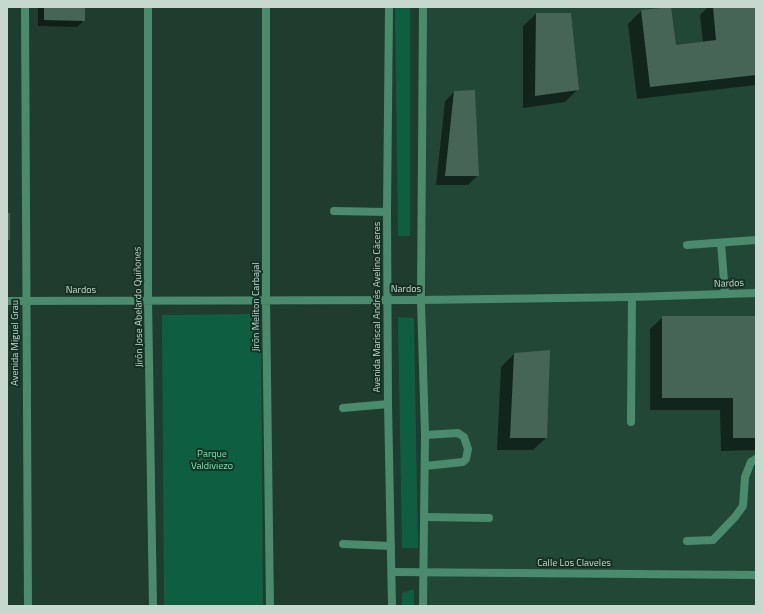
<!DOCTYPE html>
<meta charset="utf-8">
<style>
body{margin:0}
#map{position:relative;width:763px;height:613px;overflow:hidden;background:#1f3c2e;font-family:"Titillium Web",sans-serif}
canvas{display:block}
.frame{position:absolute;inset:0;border:8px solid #c7d8cf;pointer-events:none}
</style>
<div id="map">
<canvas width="763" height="613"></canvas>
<div class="frame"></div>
</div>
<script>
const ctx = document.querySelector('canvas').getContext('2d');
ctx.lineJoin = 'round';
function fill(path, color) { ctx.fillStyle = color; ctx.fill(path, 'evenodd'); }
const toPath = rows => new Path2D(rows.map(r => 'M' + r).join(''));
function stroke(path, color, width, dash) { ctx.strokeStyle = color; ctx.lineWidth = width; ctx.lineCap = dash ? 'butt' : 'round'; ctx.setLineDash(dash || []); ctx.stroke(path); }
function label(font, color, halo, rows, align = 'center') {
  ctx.font = font + ' "Titillium Web",sans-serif'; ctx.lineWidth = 4; ctx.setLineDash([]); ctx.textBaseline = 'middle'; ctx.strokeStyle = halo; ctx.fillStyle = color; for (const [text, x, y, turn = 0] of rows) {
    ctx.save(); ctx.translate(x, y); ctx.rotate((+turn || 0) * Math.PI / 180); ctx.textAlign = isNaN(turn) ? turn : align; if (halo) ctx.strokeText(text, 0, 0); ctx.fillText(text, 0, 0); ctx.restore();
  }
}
const built = toPath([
 [426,7,756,7,756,606,426,606]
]);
const green = toPath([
 [395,7,410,7,410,236,398,236],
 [261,314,263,606,164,606,162,315],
 [398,317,414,318,418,548,402,548],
 [414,589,414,606,402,606,402,593]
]);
const shadow = toPath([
 [38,7,84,7,84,20,77,27,38,26],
 [708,7,756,7,756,85,637,99,628,24,641,11,670,8,675,46,703,42,700,15],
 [536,14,570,14,578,89,565,102,523,108,523,26],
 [454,92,478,175,468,185,436,185,445,101],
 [663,317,756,317,756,450,721,451,720,410,650,410,650,329],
 [514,354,546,438,533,450,497,450,501,367]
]);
const building = toPath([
 [44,7,85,7,85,21,44,20],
 [671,7,676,45,716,40,713,7,756,7,756,75,650,87,641,10],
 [536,13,571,13,579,90,535,96],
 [475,90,479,176,445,176,454,91],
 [7,213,10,213,10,240,7,240],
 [662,316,756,316,756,438,733,438,733,398,662,398],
 [550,350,547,438,510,438,514,353]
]);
const service = toPath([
 [334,211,387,212],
 [721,243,725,294],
 [687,245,756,240],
 [343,408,388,404],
 [631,422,632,297],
 [425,466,463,462,466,459,468,449,464,437,458,433,425,435],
 [425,517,489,518],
 [687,541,713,540,735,517,743,506,745,477,751,462,756,459],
 [343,544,391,546]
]);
const minor = toPath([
 [25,7,28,606],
 [148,7,148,300,153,606],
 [266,7,266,300,270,606],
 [7,301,421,300,632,297,756,293],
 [393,572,756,575]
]);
const tertiary = toPath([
 [389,7,387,212,388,404,392,606],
 [423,7,421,300,425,435,423,606]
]);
const streetNames = [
 ["Nardos",729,284,-2],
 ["Nardos",406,290],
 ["Nardos",81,291],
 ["Jirón Jose Abelardo Quiñones",139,307,-91],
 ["Jirón Meliton Carbajal",257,307,-90],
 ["Avenida Mariscal Andrés Avelino Cáceres",378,307,-90],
 ["Avenida Miguel Grau",16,343,-90],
 ["Calle Los Claveles",574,564]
];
const parkNames = [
 ["Parque",212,455],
 ["Valdiviezo",212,467]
];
fill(built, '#224736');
fill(green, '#0e5f42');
fill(shadow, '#0007');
fill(building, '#476556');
stroke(service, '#4a8b6d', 8);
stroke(minor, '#4a8b6d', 8);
stroke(tertiary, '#4a8b6d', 8);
label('10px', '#c7d8cf', '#153124', streetNames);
label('10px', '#63f1b5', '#153124', parkNames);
</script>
